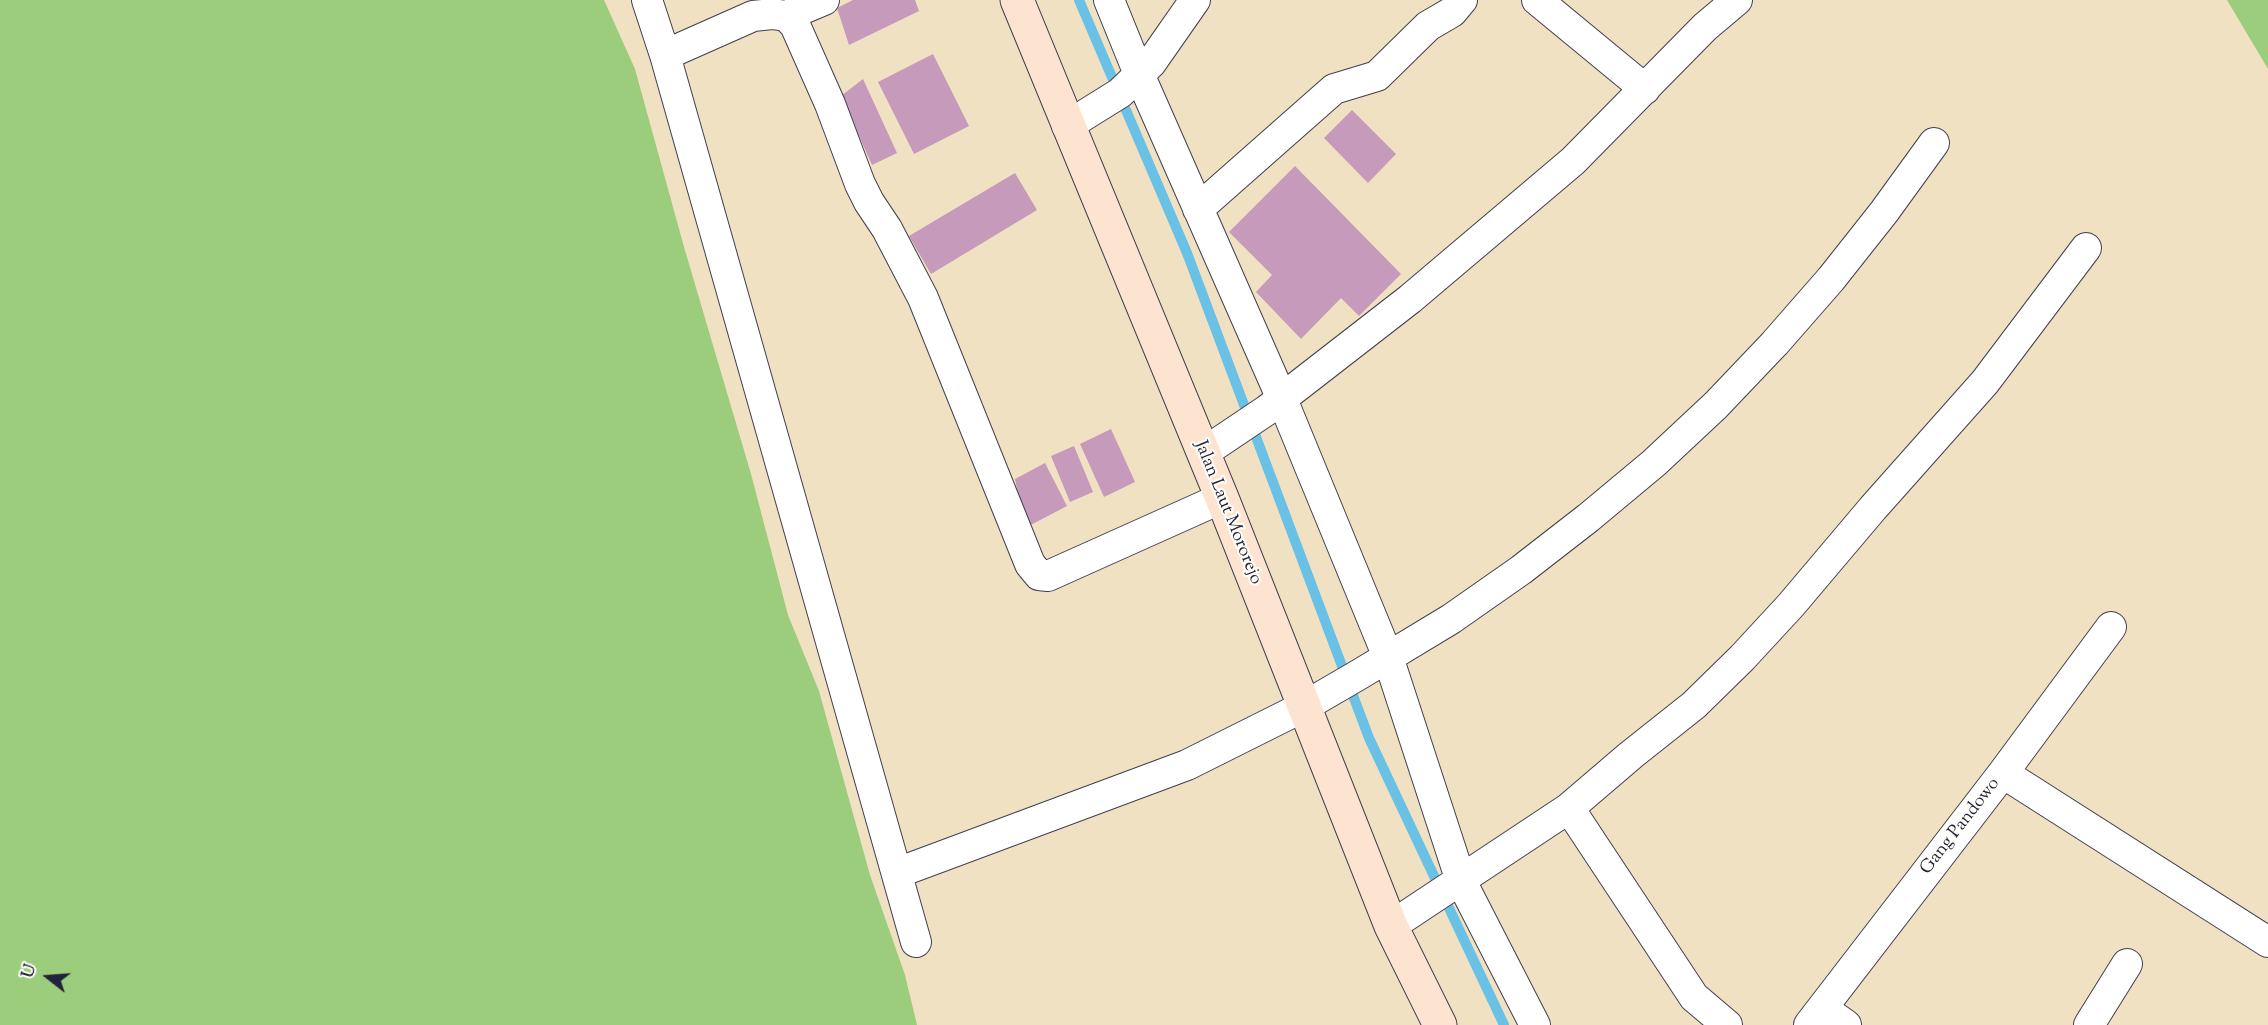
<!DOCTYPE html>
<style>
body{margin:0}
#map{position:relative;width:2268px;height:1025px;overflow:hidden;background:#efe1c2;font-family:"Sorts Mill Goudy",serif}
canvas{display:block}
.north{position:absolute;left:18px;top:947px;width:60px;height:60px;-webkit-text-stroke:4px #fdfcf7;paint-order:stroke;rotate:287deg;font-size:16px;font-weight:700;line-height:24px;text-align:center;color:#22223b}
.north::after{content:'';display:block;margin:auto;width:21px;height:27px;background:#22223b;clip-path:polygon(50% 0,100% 100%,50% 72%,0 100%)}
</style>
<div id="map">
<canvas width="2268" height="1025"></canvas>
<div class="north">U</div>
</div>
<script>
const ctx = document.querySelector('canvas').getContext('2d');
ctx.lineJoin = 'round';
function fill(path, color) { ctx.fillStyle = color; ctx.fill(path, 'evenodd'); }
const toPath = rows => new Path2D(rows.map(r => 'M' + r).join(''));
function stroke(path, color, width, dash) { ctx.strokeStyle = color; ctx.lineWidth = width; ctx.lineCap = dash ? 'butt' : 'round'; ctx.setLineDash(dash || []); ctx.stroke(path); }
function label(font, color, halo, rows, align = 'center') {
  ctx.font = font + ' "Sorts Mill Goudy",serif'; ctx.lineWidth = 4.5; ctx.setLineDash([]); ctx.textBaseline = 'middle'; ctx.strokeStyle = halo; ctx.fillStyle = color; for (const [text, x, y, turn = 0] of rows) {
    ctx.save(); ctx.translate(x, y); ctx.rotate((+turn || 0) * Math.PI / 180); ctx.textAlign = isNaN(turn) ? turn : align; if (halo) ctx.strokeText(text, 0, 0); ctx.fillText(text, 0, 0); ctx.restore();
  }
}
const green = toPath([
 [0,0,604,0,635,69,684,247,751,474,788,615,819,691,870,875,905,975,917,1025,0,1025],
 [2227,0,2268,0,2268,69]
]);
const stream = toPath([
 [1079,0,1187,253,1369,738,1504,1025]
]);
const building = toPath([
 [853,0,915,0,919,11,849,45,837,8],
 [933,54,969,126,914,154,878,82],
 [863,79,897,153,872,165,841,96],
 [1352,110,1396,154,1368,183,1324,138],
 [1295,166,1401,274,1359,316,1341,298,1301,339,1256,292,1272,275,1229,232],
 [1015,173,1037,210,931,274,909,236],
 [1111,429,1135,482,1104,497,1080,444],
 [1074,446,1093,492,1070,502,1051,456],
 [1045,463,1067,506,1025,528,1015,479]
]);
const street = toPath([
 [647,0,665,55,916,942],
 [1109,0,1139,74,1282,399,1388,657,1461,881,1535,1025],
 [1537,0,1645,89],
 [786,16,824,0],
 [665,55,753,16,772,14,786,16,795,25,830,104,860,184,869,202,887,229,923,298,1030,564,1039,575,1048,576,1222,498],
 [1067,126,1120,93,1151,63,1195,0],
 [1198,209,1334,89,1377,76,1428,26,1452,12,1462,0],
 [1203,453,1267,410,1410,299,1573,161,1705,27,1737,0],
 [2003,773,2268,942],
 [1569,808,1694,997,1727,1025],
 [897,873,1187,765,1305,706,1360,674,1451,619,1521,570,1588,518,1654,463,1716,405,1775,343,1831,279,1884,212,1934,143],
 [1391,926,1569,808,1631,755,1694,705,1742,658,1791,605,1873,508,1985,382,2086,248],
 [1822,1008,1846,1025],
 [1809,1025,2003,773,2111,627],
 [2089,1025,2127,964]
]);
const secondary = toPath([
 [1017,0,1222,498,1391,926,1440,1025]
]);
const streetNames = [
 ["Jalan Laut Mororejo",1227,513,68],
 ["Gang Pandowo",1961,827,-52]
];
fill(green, '#9ccd7c');
stroke(stream, '#69c1e6', 10);
fill(building, '#c69aba');
stroke(street, '#413f4f', 32);
stroke(secondary, '#413f4f', 35);
stroke(street, '#fff', 30);
stroke(secondary, '#fde4d0', 33);
label('18px', '#22223b', '#fdfcf7', streetNames);
</script>
